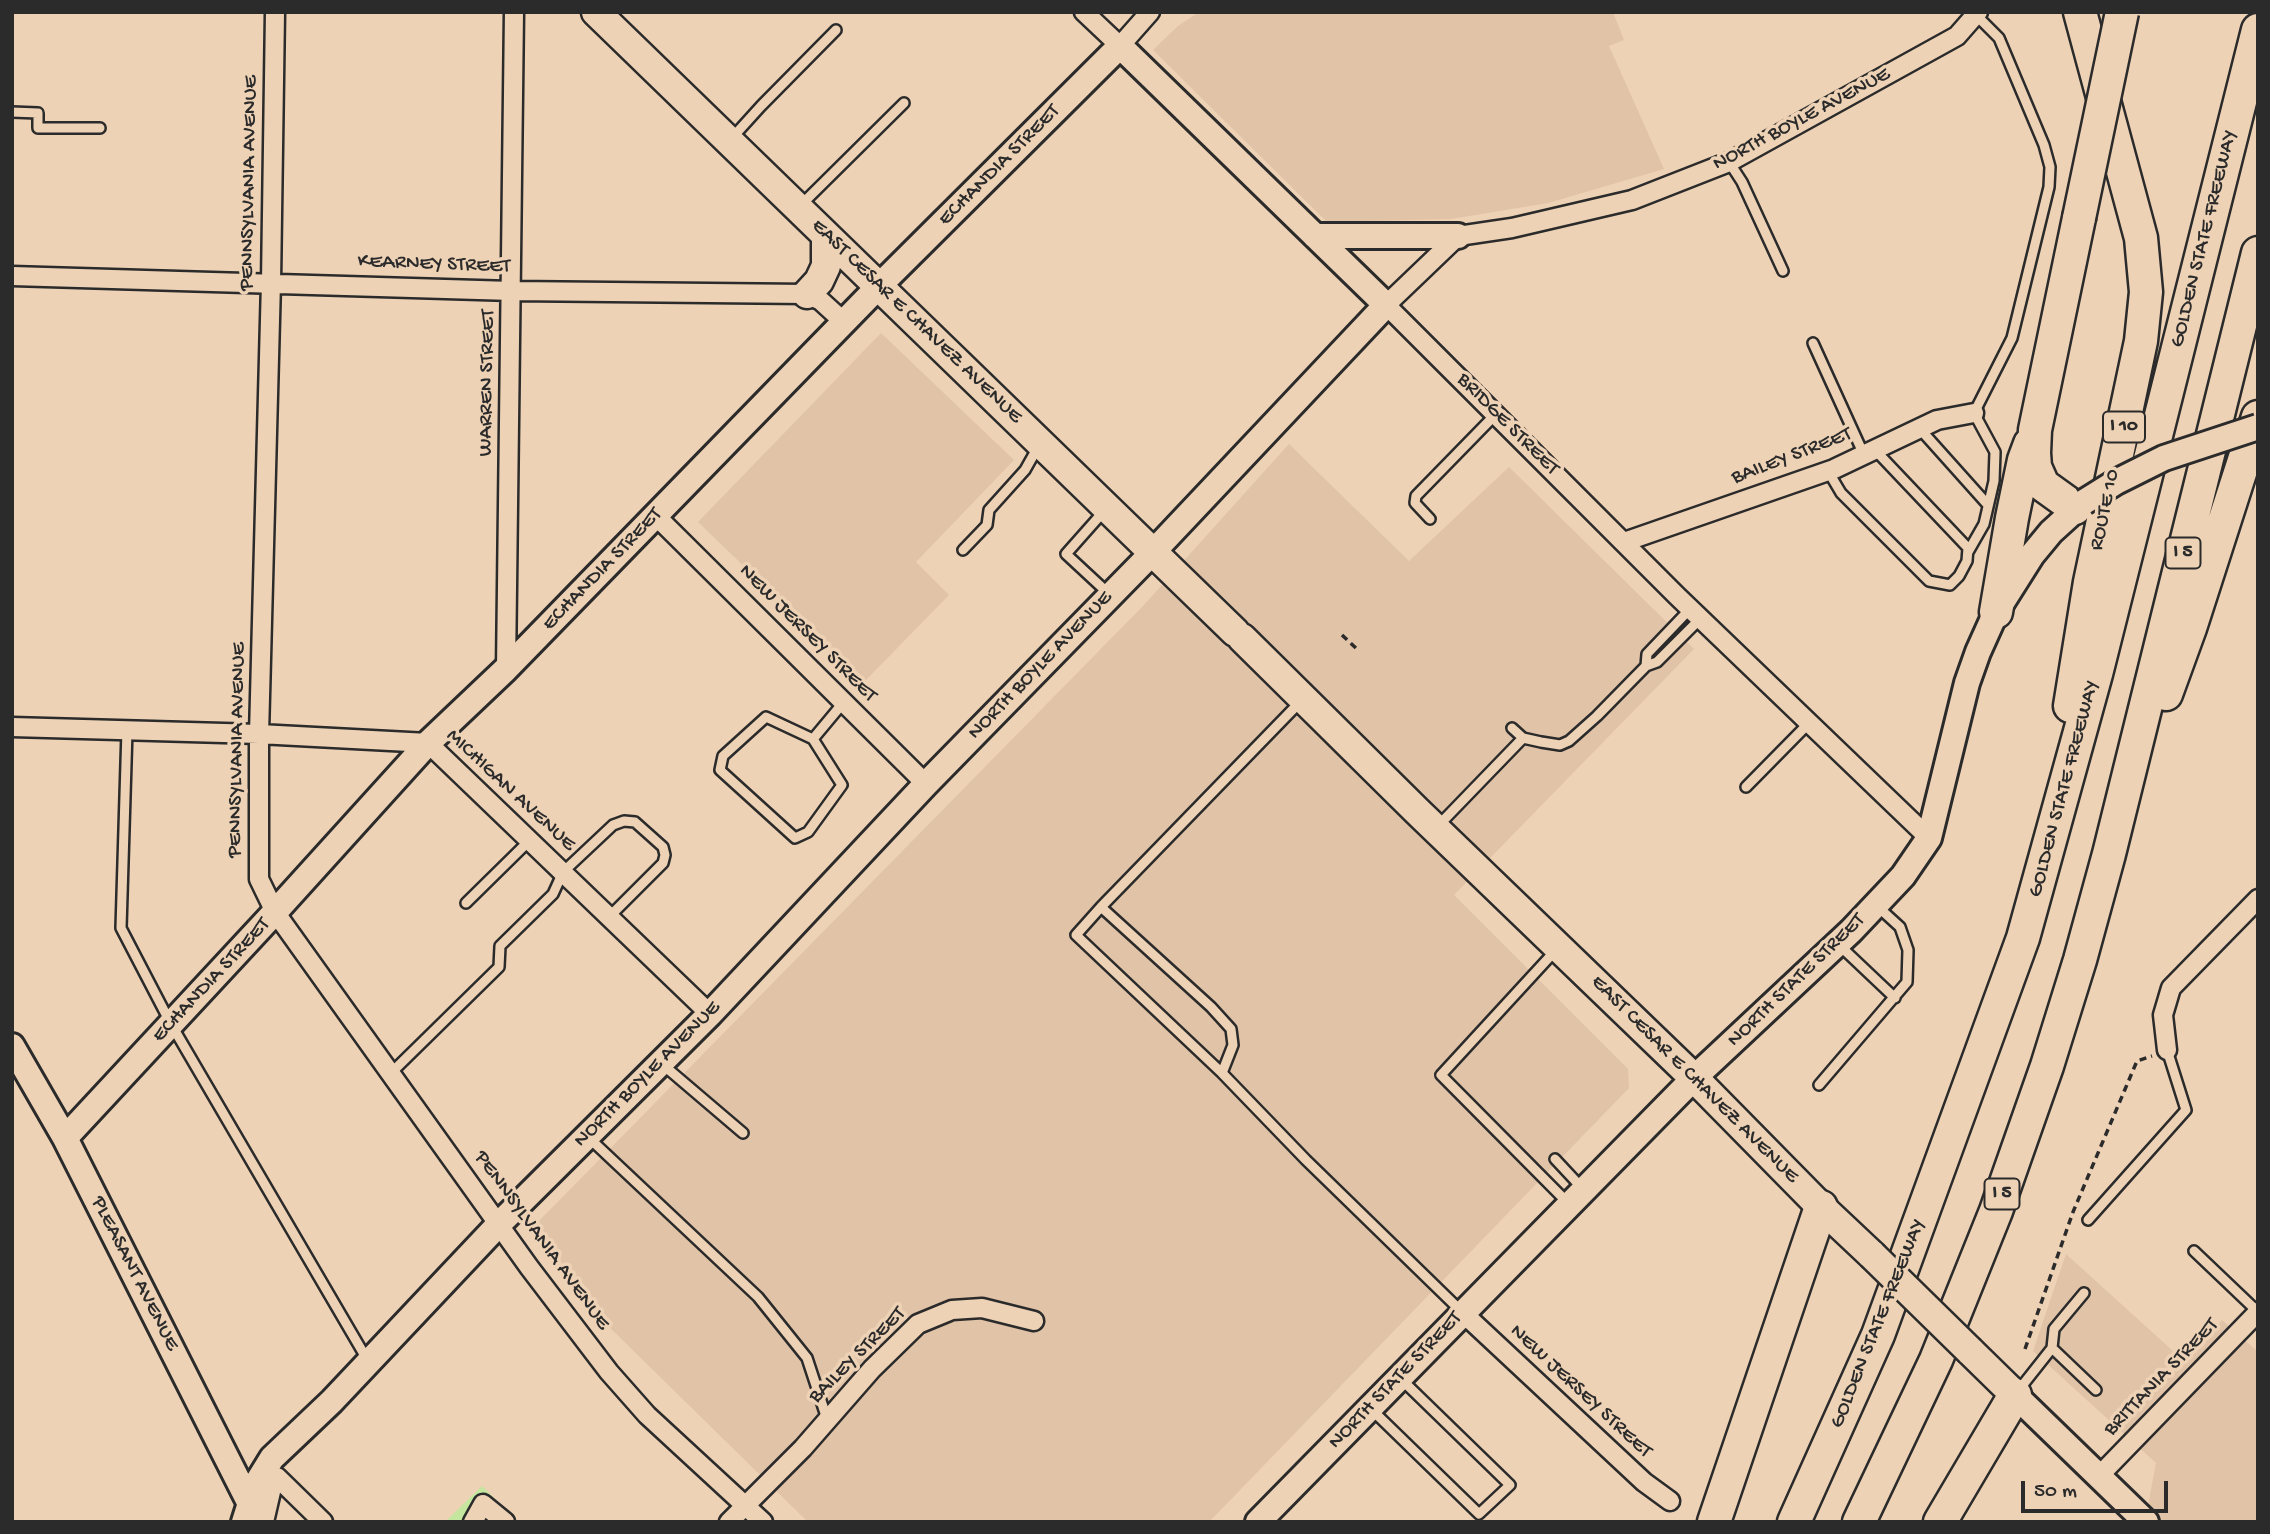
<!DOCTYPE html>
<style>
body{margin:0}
#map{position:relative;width:2270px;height:1534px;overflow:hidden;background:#eed2b5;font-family:"Gochi Hand",sans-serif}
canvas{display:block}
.frame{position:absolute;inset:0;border:14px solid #2b2b2b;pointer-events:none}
.scale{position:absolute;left:2021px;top:1481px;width:147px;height:32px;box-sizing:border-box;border:4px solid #2b2b2b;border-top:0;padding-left:9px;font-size:21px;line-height:24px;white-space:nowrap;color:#2b2b2b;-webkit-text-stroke:5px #eed2b5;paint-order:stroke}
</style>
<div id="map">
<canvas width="2270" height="1534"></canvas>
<div class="frame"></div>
<div class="scale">50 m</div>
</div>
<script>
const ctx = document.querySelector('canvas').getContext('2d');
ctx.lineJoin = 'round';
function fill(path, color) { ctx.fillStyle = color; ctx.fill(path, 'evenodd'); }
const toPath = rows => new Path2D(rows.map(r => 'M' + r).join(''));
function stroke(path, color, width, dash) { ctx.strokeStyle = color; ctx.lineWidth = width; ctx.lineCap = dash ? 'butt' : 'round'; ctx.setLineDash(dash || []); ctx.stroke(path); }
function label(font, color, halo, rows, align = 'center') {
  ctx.font = font + ' "Gochi Hand",sans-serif'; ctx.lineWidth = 7; ctx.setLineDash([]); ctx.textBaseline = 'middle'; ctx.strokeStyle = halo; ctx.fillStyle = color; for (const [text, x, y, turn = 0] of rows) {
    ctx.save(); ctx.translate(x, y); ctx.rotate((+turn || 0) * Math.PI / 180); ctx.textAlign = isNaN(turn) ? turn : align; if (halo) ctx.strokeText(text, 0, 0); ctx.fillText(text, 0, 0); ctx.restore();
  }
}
const built = toPath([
 [1199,12,1613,12,1624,40,1609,46,1664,169,1548,203,1451,219,1327,222,1153,50,1178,26],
 [881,333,1014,460,916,562,949,595,864,682,698,522],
 [1289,444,1409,561,1509,467,1694,649,1454,895,1628,1069,1629,1088,1209,1522,808,1522,600,1318,539,1231,539,1221,1143,606],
 [2066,1254,2184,1361,2222,1320,2258,1352,2258,1522,2145,1522,2156,1463,2033,1351]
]);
const green = toPath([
 [482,1486,518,1522,506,1522,488,1506,473,1522,445,1522]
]);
const path = toPath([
 [1342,635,1358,650],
 [2025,1349,2073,1212,2137,1061,2152,1056]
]);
const lane = toPath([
 [12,112,38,113,38,128,100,128],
 [732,138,761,106,836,30],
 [1729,162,1742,182,1783,271],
 [801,205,904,103],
 [1813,343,1864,455],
 [1920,429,1988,505],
 [1828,471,1841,493,1929,581,1950,585,1959,576,1967,561,1968,548,1875,450],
 [1105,510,1066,554,1108,593],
 [1430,519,1415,503,1416,496,1496,414],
 [963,550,987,525,989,510,1025,470,1038,447],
 [1968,552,1984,524,1994,481,1995,452,1974,413,2012,338,2049,187,2050,167,2044,145,1999,38,1976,15],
 [1646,666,1647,654,1690,609],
 [1512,728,1523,738,1541,742,1560,745,1569,741,1597,716,1646,666,1657,662,1700,619],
 [127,730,121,928,171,1024,368,1361],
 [813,739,842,785,808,832,795,838,720,770,723,756,766,717,813,739,843,703],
 [1746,787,1809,723],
 [1437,827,1523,738],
 [466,903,530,840],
 [1101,907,1211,1007,1231,1029,1233,1045,1222,1073,1076,935,1101,907],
 [1101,907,1302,700],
 [1838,944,1895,998],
 [1555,951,1441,1075,1569,1204],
 [662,1064,743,1133],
 [391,1073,499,967,500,946,553,894,563,872,613,825,624,821,635,822,663,847,665,855,663,863,609,917],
 [1222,1073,1306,1160,1461,1311],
 [1819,1085,1907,982,1908,950,1900,927,1877,906],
 [588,1137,758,1297,807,1358,827,1419],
 [1555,1159,1583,1189],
 [2088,1220,2186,1110,2167,1050],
 [2194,1251,2258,1312],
 [2052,1348,2096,1390],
 [2018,1391,2052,1348,2054,1329,2084,1293],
 [1371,1409,1479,1514,1510,1485,1402,1380]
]);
const street = toPath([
 [275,12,271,282,259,734,259,879,275,912,529,1267,609,1372,647,1415,763,1522],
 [1084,12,1120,46,1150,12],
 [12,276,512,291,807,294,821,301,844,322],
 [656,516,926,784],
 [1624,542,1834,469,1937,420,1974,413],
 [506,669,514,12],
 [12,727,259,734,428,743,710,1014],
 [1929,838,1677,596,1386,305,1458,236,1512,228,1632,200,1729,162,1957,36,1978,12],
 [2167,1050,2163,1015,2171,988,2258,899],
 [1463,1313,1644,1482,1670,1501],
 [2099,1476,2258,1312],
 [264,1522,273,1483,277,1477,323,1522],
 [473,1522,483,1504,505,1522],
 [729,1522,803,1448,872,1369,918,1324,952,1310,982,1308,1034,1321]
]);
const secondary = toPath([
 [1315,236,1458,236],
 [12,1046,65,1138,250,1504],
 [65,1138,275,912,428,743,506,669,879,286,1120,46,1386,305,1154,551,926,784,710,1014,499,1224,332,1401,272,1458,256,1484,244,1522],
 [2015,1395,2146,1522],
 [1258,1522,1694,1078,1851,931,1903,876,1929,838,1967,683,1978,652,1996,612,2032,555,2051,532,2084,502]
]);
const primary = toPath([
 [596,12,1235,632],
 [807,294,819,281,826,266,826,236],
 [1242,638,1417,811,1694,1078,1821,1207,1872,1255],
 [1970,1351,2015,1395]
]);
const highway = toPath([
 [2075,508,2043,485,2035,467,2034,453,2035,430,2079,218],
 [1996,612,2012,518,2024,460,2030,444],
 [2166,694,2190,628,2258,417],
 [2070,706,2090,582,2141,341,2146,292,2141,238,2080,12],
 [1714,1522,1821,1207],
 [1794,1522,1878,1335,2023,938,2096,674,2258,30],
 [1859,1522,1936,1360,1996,1211,2047,1066,2080,960,2109,854,2258,253],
 [1940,1522,2015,1395]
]);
const secondaryBridge = toPath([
 [2084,502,2116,482,2164,458,2258,427]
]);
const primaryBridge = toPath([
 [1872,1255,1970,1351]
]);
const highwayBridge = toPath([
 [2079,218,2122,12]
]);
const shields = [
 [2124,427,42],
 [2183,553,35],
 [2002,1194,35]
];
const shieldNames = [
 ["I 10",2124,427],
 ["I 5",2183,553],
 ["I 5",2002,1194]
];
const streetNames = [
 ["NORTH BOYLE AVENUE",1802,120,-28],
 ["ECHANDIA STREET",1000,166,-45],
 ["PENNSYLVANIA AVENUE",250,183,-89],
 ["GOLDEN STATE FREEWAY",2205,239,-76],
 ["KEARNEY STREET",434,265,2],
 ["EAST CESAR E CHAVEZ AVENUE",916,322,44],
 ["WARREN STREET",488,383,-89],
 ["BRIDGE STREET",1507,425,45],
 ["BAILEY STREET",1792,457,-21],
 ["ROUTE 10",2106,510,-78],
 ["ECHANDIA STREET",603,570,-46],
 ["NEW JERSEY STREET",807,634,45],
 ["NORTH BOYLE AVENUE",1041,666,-46],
 ["PENNSYLVANIA AVENUE",238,750,-89],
 ["GOLDEN STATE FREEWAY",2065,789,-75],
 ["MICHIGAN AVENUE",510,791,43],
 ["ECHANDIA STREET",212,981,-47],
 ["NORTH STATE STREET",1797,981,-44],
 ["NORTH BOYLE AVENUE",648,1075,-45],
 ["EAST CESAR E CHAVEZ AVENUE",1694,1080,45],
 ["PENNSYLVANIA AVENUE",541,1241,54],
 ["PLEASANT AVENUE",134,1274,63],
 ["GOLDEN STATE FREEWAY",1879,1324,-68],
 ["BAILEY STREET",858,1356,-45],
 ["BRITTANIA STREET",2162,1378,-46],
 ["NORTH STATE STREET",1396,1381,-46],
 ["NEW JERSEY STREET",1580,1392,43]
];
fill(built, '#e1c3a7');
fill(green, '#c4e69f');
stroke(lane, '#2b2b2b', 14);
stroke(street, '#2b2b2b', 23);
stroke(secondary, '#2b2b2b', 30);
stroke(primary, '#2b2b2b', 33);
stroke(highway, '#2b2b2b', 37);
stroke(path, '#2b2b2b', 3.5, [7, 5]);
stroke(lane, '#eed2b5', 9);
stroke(street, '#eed2b5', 18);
stroke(secondary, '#eed2b5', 24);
stroke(primary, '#eed2b5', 28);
stroke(highway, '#eed2b5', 32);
stroke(secondaryBridge, '#2b2b2b', 30, []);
stroke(primaryBridge, '#2b2b2b', 33, []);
stroke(highwayBridge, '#2b2b2b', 37, []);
stroke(secondaryBridge, '#eed2b5', 24);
stroke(primaryBridge, '#eed2b5', 28);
stroke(highwayBridge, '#eed2b5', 32);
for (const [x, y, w] of shields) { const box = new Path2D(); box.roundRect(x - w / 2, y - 15.5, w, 31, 5); ctx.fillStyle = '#eed2b5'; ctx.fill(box); stroke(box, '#2b2b2b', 2); }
label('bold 19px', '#2b2b2b', null, shieldNames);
label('21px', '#2b2b2b', '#eed2b5', streetNames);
</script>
